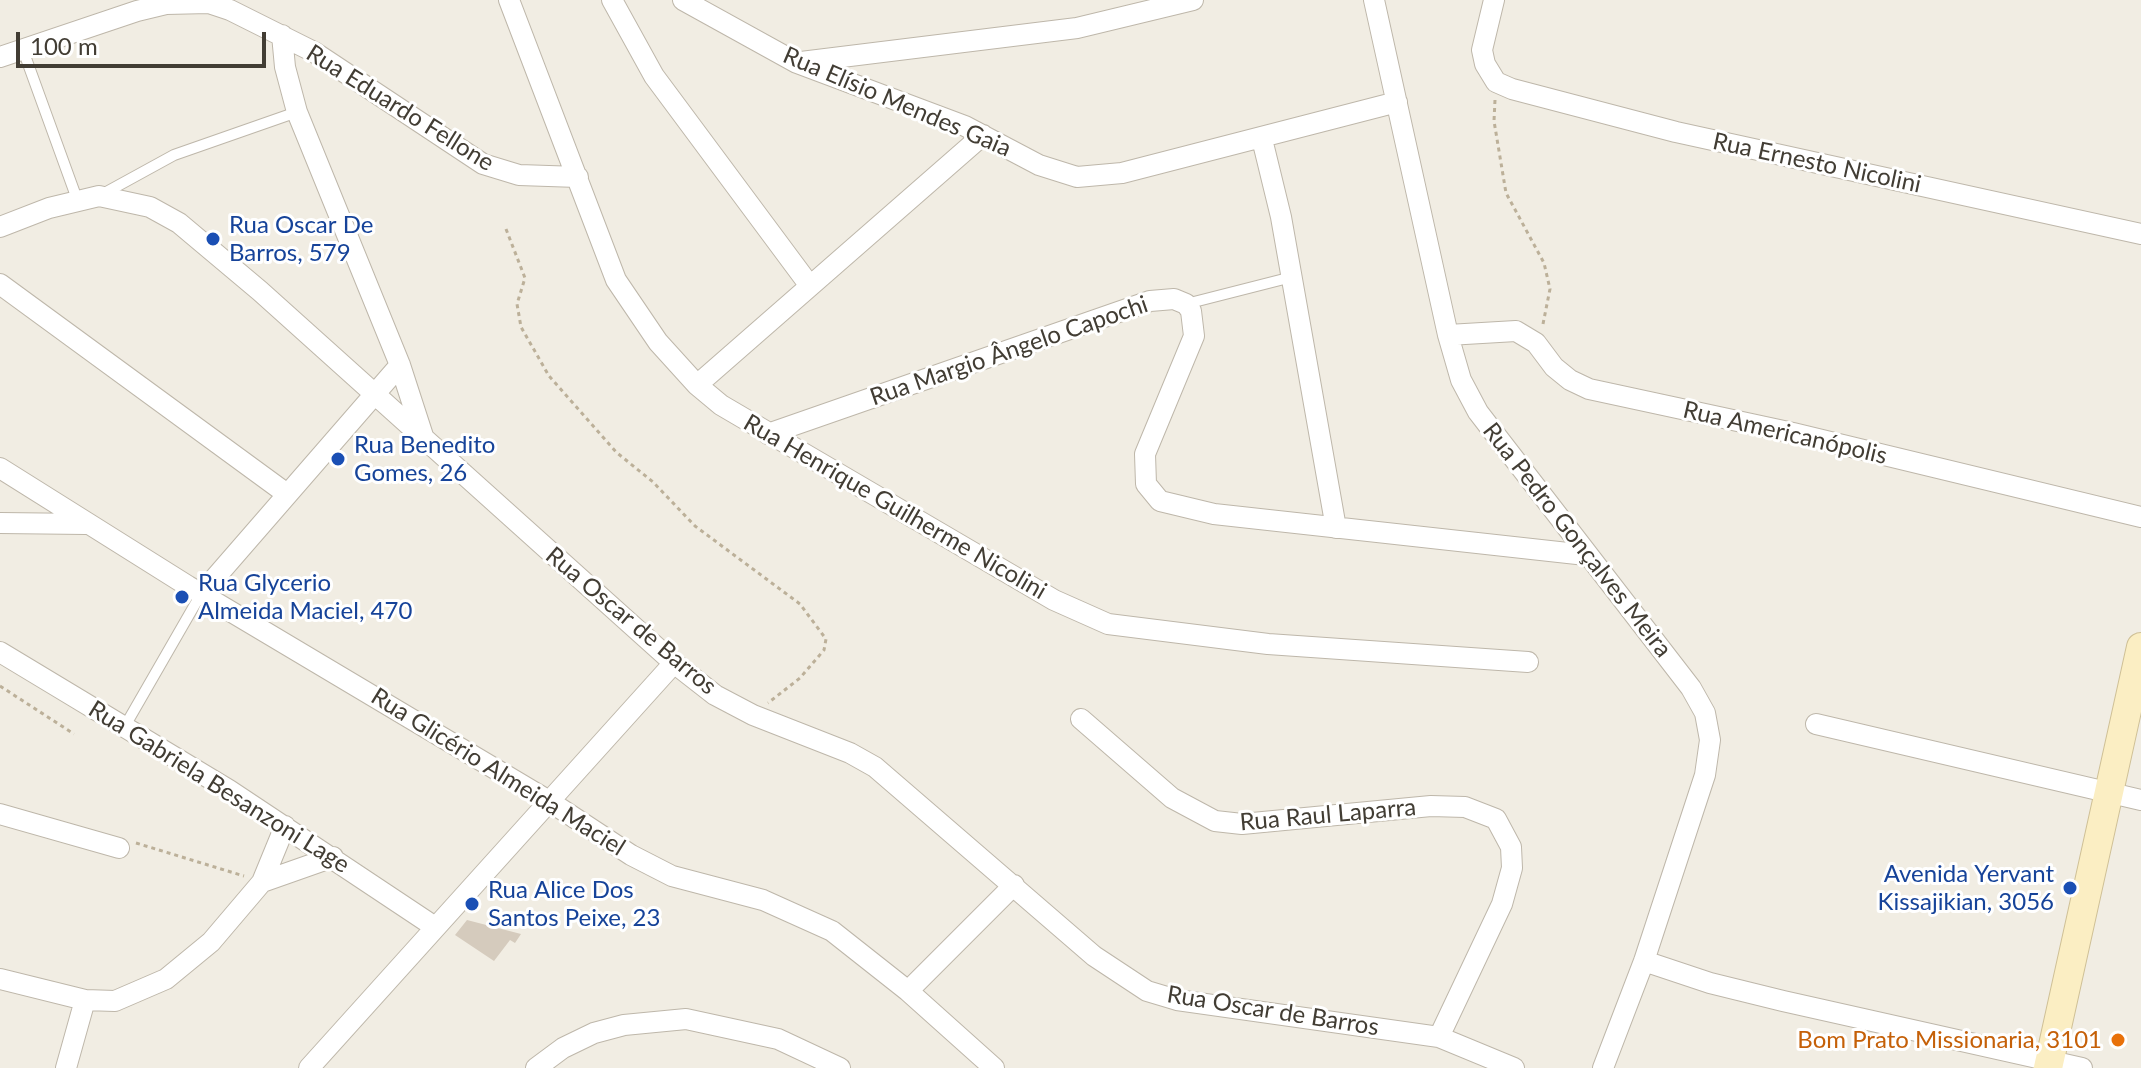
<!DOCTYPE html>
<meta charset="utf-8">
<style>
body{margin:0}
#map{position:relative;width:2141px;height:1068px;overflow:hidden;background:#f1ede3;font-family:Lato,sans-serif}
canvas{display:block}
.scale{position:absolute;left:16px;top:32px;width:250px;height:36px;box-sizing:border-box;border:4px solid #423d34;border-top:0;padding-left:10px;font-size:24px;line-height:28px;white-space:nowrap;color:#423d34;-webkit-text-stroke:6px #fff;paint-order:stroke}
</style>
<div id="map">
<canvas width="2141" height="1068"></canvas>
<div class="scale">100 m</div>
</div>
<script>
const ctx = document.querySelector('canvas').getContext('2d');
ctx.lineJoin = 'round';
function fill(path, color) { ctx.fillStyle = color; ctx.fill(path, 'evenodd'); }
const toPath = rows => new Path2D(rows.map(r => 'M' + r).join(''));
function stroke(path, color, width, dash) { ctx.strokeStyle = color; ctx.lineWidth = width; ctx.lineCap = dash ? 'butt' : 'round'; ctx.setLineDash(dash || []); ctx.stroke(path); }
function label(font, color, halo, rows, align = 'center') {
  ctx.font = font + ' Lato,sans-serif'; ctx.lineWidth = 6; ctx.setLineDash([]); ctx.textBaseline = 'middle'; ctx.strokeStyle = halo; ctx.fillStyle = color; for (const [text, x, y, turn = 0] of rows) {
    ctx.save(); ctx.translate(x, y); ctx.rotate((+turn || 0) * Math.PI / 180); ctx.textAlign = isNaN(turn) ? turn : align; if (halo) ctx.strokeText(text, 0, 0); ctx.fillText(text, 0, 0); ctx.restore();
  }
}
const building = toPath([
 [467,920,521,934,515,943,510,940,494,961,455,935]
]);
const path = toPath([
 [1495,100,1494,121,1506,193,1544,263,1550,289,1543,324],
 [506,229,525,278,517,304,521,327,549,376,616,452,653,482,695,526,800,604,826,639,824,650,800,678,768,703],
 [0,686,74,734],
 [136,843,244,876]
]);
const service = toPath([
 [23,50,77,199],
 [101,195,174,155,297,112],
 [1186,304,1292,277],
 [125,726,201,594]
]);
const minor = toPath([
 [509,0,616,280,658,342,697,385,721,405,1054,600,1108,624,1268,644,1528,662],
 [612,0,654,76,810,286],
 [683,0,797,63,965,126,1039,165,1077,177,1122,173,1397,102],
 [1374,0,1448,335,1461,380,1478,412,1691,688,1705,713,1710,740,1705,775,1644,961,1603,1068],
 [1494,0,1482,50,1485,64,1496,82,1512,89,1676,132,2141,234],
 [282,35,285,67,297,112,400,365,424,439],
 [0,57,137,11,166,4,209,3,230,10,314,52,483,164,519,175,578,177],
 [801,62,1077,28,1193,0],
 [1262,139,1281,217,1336,528],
 [0,227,49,208,99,196,150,207,179,223,260,291,674,663,715,695,753,715,850,753,875,767,1094,956,1147,991,1177,1000,1439,1037,1502,904,1512,868,1511,847,1496,819,1465,807,1431,806,1242,824,1215,821,1172,798,1081,719],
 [0,284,287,494],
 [1448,335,1516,331,1536,343,1554,367,1570,380,1589,389,1793,433,2141,517],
 [697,385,983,135],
 [768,434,1150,301,1174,299,1186,304,1191,311,1194,336,1145,454,1146,484,1160,501,1214,514,1586,555],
 [0,468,188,586,549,801,631,855,672,876,763,900,832,931,908,991,994,1068],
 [0,523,86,524],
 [201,594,400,365],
 [0,652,229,790,435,927],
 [1816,724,2141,800],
 [0,814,119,848],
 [262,882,333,857],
 [1644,961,1710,983,1783,1001,2082,1068],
 [0,979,85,1000,115,1001,166,979,211,942,262,882,285,826],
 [908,991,1014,885],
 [1439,1037,1514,1068],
 [66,1068,85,1000],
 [309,1068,674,663],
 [536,1068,563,1048,594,1033,624,1025,686,1019,778,1039,840,1068]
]);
const secondary = toPath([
 [2048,1068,2141,647]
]);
const markers = [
 [213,239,8,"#1a4fb4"],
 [338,459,8,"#1a4fb4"],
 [182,597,8,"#1a4fb4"],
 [2070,888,8,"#1a4fb4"],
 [472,904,8,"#1a4fb4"],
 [2118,1040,8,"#e8710a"]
];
const streetNames = [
 ["Rua Elísio Mendes Gaia",897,102,23],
 ["Rua Eduardo Fellone",400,108,32],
 ["Rua Ernesto Nicolini",1817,163,12],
 ["Rua Margio Ângelo Capochi",1009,351,-19],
 ["Rua Americanópolis",1785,433,13],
 ["Rua Henrique Guilherme Nicolini",895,507,30],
 ["Rua Pedro Gonçalves Meira",1577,540,52],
 ["Rua Oscar de Barros",631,621,40],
 ["Rua Glicério Almeida Maciel",498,772,32],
 ["Rua Gabriela Besanzoni Lage",219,787,32],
 ["Rua Raul Laparra",1328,815,-5],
 ["Rua Oscar de Barros",1273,1011,9]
];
const transitNames = [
 ["Rua Oscar De",229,225],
 ["Barros, 579",229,253],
 ["Rua Benedito",354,445],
 ["Gomes, 26",354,473],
 ["Rua Glycerio",198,583],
 ["Almeida Maciel, 470",198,611],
 ["Avenida Yervant",2054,874,"right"],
 ["Kissajikian, 3056",2054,902,"right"],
 ["Rua Alice Dos",488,890],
 ["Santos Peixe, 23",488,918]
];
const foodNames = [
 ["Bom Prato Missionaria, 3101",2102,1040]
];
fill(building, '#d5cbbd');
stroke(service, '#beb7aa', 12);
stroke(minor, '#beb7aa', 22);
stroke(secondary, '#cfc096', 30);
stroke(path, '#bcb099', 3, [4, 4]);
stroke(service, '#fff', 10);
stroke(minor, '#fff', 20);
stroke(secondary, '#fbeec3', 28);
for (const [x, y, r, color] of markers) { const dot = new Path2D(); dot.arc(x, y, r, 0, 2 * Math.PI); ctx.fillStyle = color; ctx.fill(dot); stroke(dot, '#fff', 3); }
label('24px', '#423d34', '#fff', streetNames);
label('24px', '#164399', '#fff', transitNames, 'left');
label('24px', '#c56008', '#fff', foodNames, 'right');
</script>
